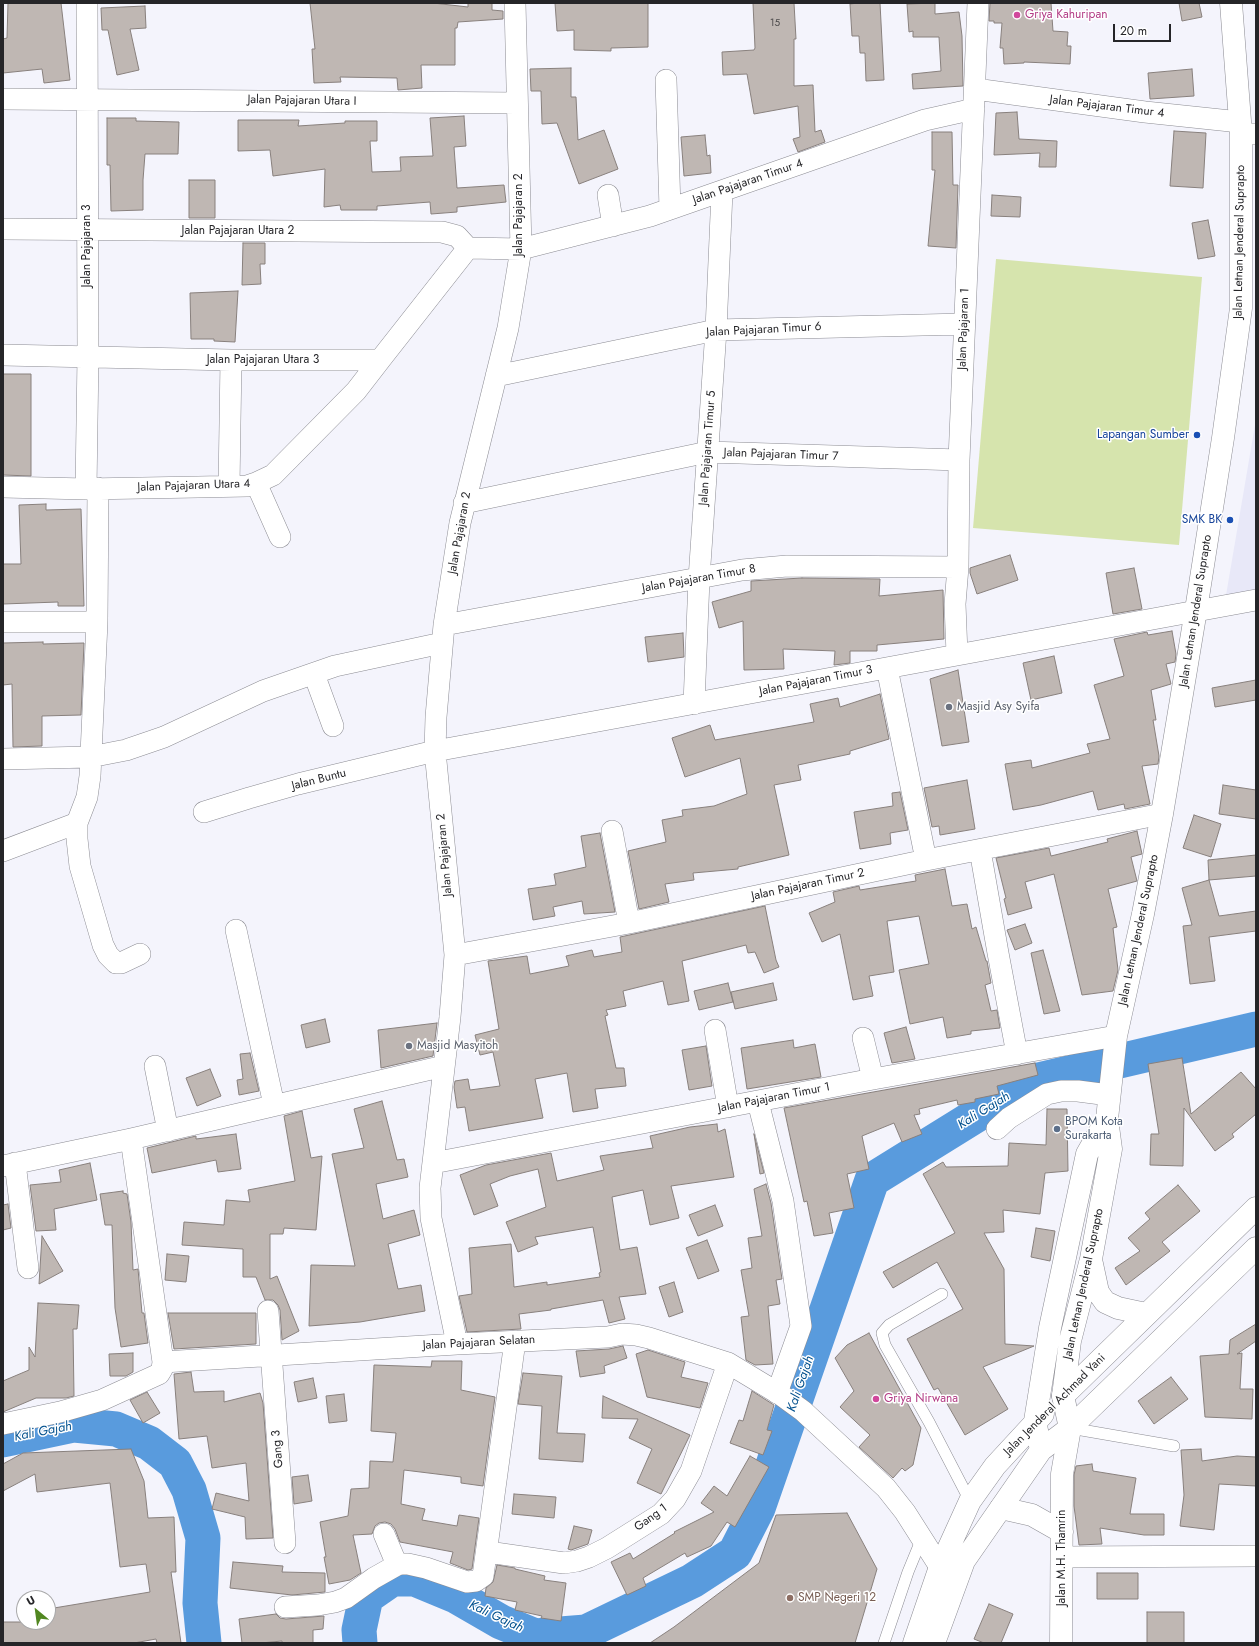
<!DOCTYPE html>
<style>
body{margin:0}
#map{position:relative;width:1259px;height:1646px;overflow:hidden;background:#f4f4fc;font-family:Jost,sans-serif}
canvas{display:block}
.frame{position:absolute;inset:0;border:4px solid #252528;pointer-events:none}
.north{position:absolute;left:16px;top:1590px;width:40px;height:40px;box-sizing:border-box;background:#fff;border:1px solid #a8a8a9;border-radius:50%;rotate:331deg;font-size:11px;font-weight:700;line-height:16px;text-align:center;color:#252528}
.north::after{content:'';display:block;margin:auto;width:14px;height:18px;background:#518721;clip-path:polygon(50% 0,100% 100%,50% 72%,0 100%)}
.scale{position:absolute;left:1113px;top:24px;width:58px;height:18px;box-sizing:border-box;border:2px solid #252528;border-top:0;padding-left:5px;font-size:12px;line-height:14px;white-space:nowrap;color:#252528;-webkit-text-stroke:3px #fff;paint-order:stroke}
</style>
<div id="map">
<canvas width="1259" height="1646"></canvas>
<div class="frame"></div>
<div class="north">U</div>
<div class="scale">20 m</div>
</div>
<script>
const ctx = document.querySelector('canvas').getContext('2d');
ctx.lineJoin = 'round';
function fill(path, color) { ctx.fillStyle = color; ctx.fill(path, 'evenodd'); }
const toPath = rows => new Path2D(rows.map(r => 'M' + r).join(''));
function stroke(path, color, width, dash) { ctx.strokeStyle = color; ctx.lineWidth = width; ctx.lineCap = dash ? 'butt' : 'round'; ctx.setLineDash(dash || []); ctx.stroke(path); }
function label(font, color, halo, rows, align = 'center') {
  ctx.font = font + ' Jost,sans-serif'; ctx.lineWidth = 3; ctx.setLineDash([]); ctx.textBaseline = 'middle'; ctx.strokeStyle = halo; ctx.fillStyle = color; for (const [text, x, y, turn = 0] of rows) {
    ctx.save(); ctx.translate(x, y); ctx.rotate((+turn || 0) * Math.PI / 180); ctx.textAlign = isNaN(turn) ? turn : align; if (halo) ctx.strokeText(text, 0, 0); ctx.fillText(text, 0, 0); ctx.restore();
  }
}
const built = toPath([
 [1256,419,1256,602,1224,607]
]);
const green = toPath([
 [996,259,1202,277,1179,545,973,528]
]);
const river = toPath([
 [3,1440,74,1425,116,1429,149,1443,175,1463,189,1490,203,1538,200,1603,204,1643],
 [360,1643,359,1630,366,1597,392,1579,415,1579,456,1596,501,1622,535,1636,586,1632,692,1581,735,1553,758,1508,872,1180,1030,1082,1256,1029]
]);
const building = toPath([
 [8,3,61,3,70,80,44,83,42,69,3,73,3,39,7,38,8,3],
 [310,3,433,3,468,7,468,3,492,3,492,10,503,11,503,19,458,22,457,28,455,28,455,65,421,65,422,88,398,90,397,78,340,77,341,82,314,83,312,49,315,49,310,3],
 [555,3,648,3,648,47,611,48,611,51,574,50,574,30,557,31,555,3],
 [753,3,794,3,796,39,794,39,794,86,813,85,815,132,821,130,825,142,798,152,793,139,800,137,798,106,754,114,747,74,723,75,722,52,754,50,755,48,753,3],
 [858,3,880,3,884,80,866,81,865,53,860,53,859,36,852,36,850,4,858,3],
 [935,3,935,14,959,12,962,36,963,86,913,89,912,74,941,71,939,37,913,37,913,31,909,32,907,4,935,3],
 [990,3,1051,3,1053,31,1068,32,1067,46,1071,46,1070,64,1024,62,1024,63,1004,64,1003,48,1000,48,1002,23,994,23,994,21,989,21,990,3],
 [1179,3,1199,3,1202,17,1182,21,1179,3],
 [145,6,146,28,130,29,139,70,117,75,108,30,102,30,101,8,145,6],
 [571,68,571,97,576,97,578,140,604,130,618,169,579,184,557,123,542,124,541,91,531,91,530,69,571,68],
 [1192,69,1194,96,1150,99,1148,73,1192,69],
 [1017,112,1019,139,1057,141,1056,167,1039,167,1040,153,994,155,996,113,1017,112],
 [464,116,466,146,454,147,457,188,504,185,506,202,457,207,457,212,431,214,430,202,377,206,377,210,341,210,340,205,324,207,325,169,273,176,270,150,238,151,238,120,299,120,298,126,345,123,345,121,377,121,377,141,370,141,372,172,401,171,400,157,433,156,430,118,464,116],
 [107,118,136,118,136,121,179,122,178,154,145,154,143,180,143,210,111,211,110,165,107,165,107,118],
 [1174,131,1206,133,1203,188,1170,186,1174,131],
 [932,132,952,132,953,185,958,185,956,248,928,246,935,170,932,170,932,132],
 [705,135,707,156,710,155,711,173,684,176,681,137,705,135],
 [189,180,215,180,215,218,189,218,189,180],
 [992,195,1021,197,1020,217,991,216,992,195],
 [1208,220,1215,256,1198,259,1192,223,1208,220],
 [243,243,265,243,265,264,260,264,261,284,242,285,243,243],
 [238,291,235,342,214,341,214,339,191,339,190,293,238,291],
 [3,374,31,374,31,476,3,475,3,374],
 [46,504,46,510,81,509,84,606,58,606,58,602,3,604,3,564,21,564,19,505,46,504],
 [1010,555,1018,580,977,594,970,573,970,568,1010,555],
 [1134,568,1142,609,1113,614,1106,573,1134,568],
 [802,578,880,579,879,596,943,590,944,639,877,645,877,651,850,651,850,663,834,665,835,651,783,649,784,669,744,670,743,621,719,628,712,602,751,591,751,581,802,578],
 [1172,631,1176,654,1175,662,1166,664,1171,684,1151,690,1156,720,1153,720,1159,756,1158,764,1142,766,1150,804,1125,809,1124,804,1098,810,1093,791,1041,805,1013,810,1005,764,1031,760,1032,768,1090,753,1087,744,1110,739,1094,685,1124,676,1114,639,1147,632,1148,635,1172,631],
 [683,633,684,657,648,662,645,637,683,633],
 [43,642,43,644,84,643,81,715,42,716,42,746,13,747,12,684,3,685,3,643,43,642],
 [1054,656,1062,693,1031,700,1023,663,1054,656],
 [958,670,969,742,942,746,930,679,958,670],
 [1256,680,1256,700,1215,707,1212,688,1256,680],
 [880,694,889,739,850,751,850,754,798,765,801,780,774,785,789,855,738,867,738,869,693,873,694,880,665,884,669,902,639,909,628,851,666,842,662,820,683,816,682,810,714,806,747,794,740,758,685,777,672,738,710,725,715,740,814,722,810,704,838,698,840,707,880,694],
 [967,780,975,829,940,835,939,826,932,827,924,788,967,780],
 [1223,785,1256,790,1256,819,1219,814,1223,785],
 [900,792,908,830,890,833,891,844,860,849,854,812,893,806,892,793,900,792],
 [1194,815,1221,824,1211,857,1183,848,1194,815],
 [1137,831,1142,854,1131,857,1137,881,1108,889,1117,927,1113,928,1118,970,1113,991,1082,995,1054,874,1025,882,1032,908,1008,915,1004,899,1006,898,996,858,1049,848,1051,856,1108,842,1107,839,1137,831],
 [600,833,615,912,584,914,582,901,553,907,555,916,533,920,528,889,556,885,554,874,586,867,581,836,600,833],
 [1256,855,1256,876,1209,880,1208,860,1256,855],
 [945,869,952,906,967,904,972,929,976,927,986,961,987,961,991,983,985,985,991,1011,997,1010,1000,1028,971,1031,971,1034,947,1038,943,1017,910,1024,899,970,929,964,919,916,887,921,894,972,869,976,873,996,853,1000,840,934,822,942,809,913,835,902,833,892,859,886,860,890,916,881,915,875,945,869],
 [1209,880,1219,916,1256,911,1256,931,1209,937,1215,981,1190,984,1183,926,1192,925,1182,888,1209,880],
 [765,906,776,960,779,967,764,973,755,952,748,953,746,945,682,961,689,1001,668,1005,663,981,623,991,626,1006,606,1010,608,1015,605,1016,616,1068,624,1068,626,1086,595,1089,598,1108,573,1112,567,1073,535,1079,543,1118,469,1131,465,1107,457,1108,454,1087,455,1081,468,1079,470,1090,500,1086,493,1052,480,1055,475,1035,499,1029,488,961,527,956,530,974,569,966,566,956,592,950,594,957,622,952,620,937,765,906],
 [1025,924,1032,943,1015,950,1007,930,1025,924],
 [1043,950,1060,1011,1044,1014,1031,953,1043,950],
 [728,983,733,1002,699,1010,694,991,728,983],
 [773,983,777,1000,735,1009,731,992,773,983],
 [325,1019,330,1042,306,1048,301,1025,325,1019],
 [437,1023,433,1056,381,1068,378,1030,437,1023],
 [906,1027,915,1059,892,1063,884,1033,906,1027],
 [793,1040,794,1048,815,1044,821,1077,747,1089,741,1048,793,1040],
 [706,1046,712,1086,689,1090,682,1050,706,1046],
 [250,1053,259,1091,239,1095,237,1080,243,1079,240,1054,250,1053],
 [1182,1058,1191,1114,1241,1072,1256,1089,1256,1114,1232,1134,1234,1137,1215,1151,1184,1108,1183,1166,1150,1165,1151,1134,1159,1134,1148,1064,1182,1058],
 [1035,1063,1038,1075,997,1086,999,1094,975,1099,975,1102,958,1105,957,1100,919,1109,920,1114,914,1115,922,1134,902,1142,894,1123,862,1136,869,1169,847,1174,854,1208,829,1213,833,1233,814,1236,807,1201,804,1202,784,1108,1035,1063],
 [210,1069,221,1096,197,1106,186,1078,210,1069],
 [382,1101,397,1160,404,1159,408,1177,376,1184,383,1219,414,1210,420,1235,388,1244,398,1289,421,1285,425,1311,360,1322,309,1326,311,1265,355,1266,332,1154,364,1148,354,1109,382,1101],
 [1047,1109,1067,1109,1068,1171,1045,1173,1040,1214,1003,1210,1004,1232,984,1233,1004,1269,1005,1344,1034,1346,983,1367,1008,1409,965,1435,938,1388,934,1390,907,1339,963,1309,937,1262,893,1288,883,1272,955,1233,923,1174,943,1162,946,1167,1008,1166,1009,1143,1046,1145,1047,1109],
 [302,1111,311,1158,322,1156,316,1230,284,1228,283,1234,270,1234,270,1279,277,1276,299,1331,282,1340,280,1310,278,1305,273,1300,265,1300,256,1277,243,1277,243,1249,182,1245,184,1222,224,1225,226,1200,250,1202,248,1190,295,1181,284,1116,302,1111],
 [717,1124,718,1132,725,1129,734,1177,671,1186,679,1218,650,1225,643,1190,612,1197,620,1250,637,1247,646,1294,619,1297,625,1319,609,1323,603,1300,551,1309,551,1310,519,1314,521,1329,467,1332,459,1296,472,1294,469,1248,511,1244,514,1287,547,1282,547,1285,600,1277,599,1273,601,1272,593,1227,535,1237,538,1244,518,1252,506,1222,546,1207,538,1169,510,1176,490,1184,498,1206,474,1215,460,1175,486,1165,551,1153,557,1181,604,1170,600,1156,653,1148,650,1136,690,1127,717,1124],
 [236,1134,241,1169,218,1172,216,1160,152,1173,147,1148,196,1136,196,1139,236,1134],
 [754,1134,764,1173,760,1174,754,1134],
 [90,1163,97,1200,54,1209,56,1230,36,1231,30,1185,61,1182,59,1170,90,1163],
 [766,1184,771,1203,782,1279,776,1280,780,1304,768,1306,773,1364,755,1365,746,1360,741,1317,749,1316,741,1270,752,1268,748,1238,762,1236,754,1189,766,1184],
 [1178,1185,1200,1211,1162,1242,1170,1251,1126,1285,1115,1268,1140,1251,1128,1238,1150,1219,1145,1213,1178,1185],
 [123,1191,123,1193,127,1194,131,1222,133,1270,138,1269,142,1313,144,1313,148,1343,121,1347,115,1308,112,1225,105,1225,100,1194,123,1191],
 [8,1204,11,1228,3,1230,3,1205,8,1204],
 [715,1205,723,1226,698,1236,689,1215,715,1205],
 [1036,1228,1055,1231,1050,1261,1031,1257,1036,1228],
 [42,1236,63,1271,39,1284,42,1236],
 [707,1240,719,1271,698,1279,686,1248,707,1240],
 [167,1254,189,1256,186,1282,165,1280,167,1254],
 [674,1282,683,1312,669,1317,659,1287,674,1282],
 [38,1303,79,1305,77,1329,73,1329,74,1396,66,1398,36,1398,3,1412,3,1381,29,1370,29,1347,35,1357,38,1303],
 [168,1313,256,1313,256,1344,174,1349,168,1313],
 [1256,1324,1256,1341,1237,1354,1242,1353,1240,1389,1253,1389,1252,1419,1205,1417,1200,1356,1229,1354,1230,1340,1256,1324],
 [869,1333,921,1428,913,1465,905,1471,902,1468,893,1478,859,1447,870,1435,840,1407,854,1391,835,1358,847,1345,869,1333],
 [623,1346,627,1358,604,1366,605,1373,580,1377,576,1351,609,1349,623,1346],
 [648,1350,685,1362,681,1377,708,1383,700,1408,647,1397,636,1354,648,1350],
 [133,1353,133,1372,126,1376,110,1376,109,1354,133,1353],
 [432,1361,462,1361,461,1390,495,1397,483,1486,461,1483,461,1477,404,1470,401,1504,425,1509,422,1520,457,1526,459,1515,479,1518,472,1569,468,1570,450,1563,453,1552,400,1542,395,1529,391,1524,385,1522,379,1523,375,1526,372,1534,353,1535,361,1573,350,1580,329,1584,324,1557,326,1557,320,1522,348,1516,351,1489,369,1488,370,1461,393,1462,396,1433,371,1431,374,1365,431,1367,432,1361],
 [191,1372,194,1392,224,1391,224,1402,260,1393,263,1403,273,1538,246,1539,245,1517,212,1509,216,1493,249,1501,246,1463,212,1468,207,1436,179,1439,174,1374,191,1372],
 [523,1373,562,1376,557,1433,585,1434,583,1462,539,1459,542,1406,518,1404,523,1373],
 [1171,1377,1188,1399,1154,1424,1138,1401,1171,1377],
 [313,1378,317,1398,298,1402,294,1382,313,1378],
 [752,1391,774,1405,767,1430,772,1431,763,1455,730,1443,739,1420,743,1421,752,1391],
 [147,1392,160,1413,143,1423,130,1400,147,1392],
 [344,1394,347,1421,329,1423,326,1396,344,1394],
 [603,1396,690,1435,661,1494,637,1483,652,1449,629,1438,638,1419,602,1418,603,1396],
 [131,1449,144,1481,148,1518,174,1517,176,1572,171,1572,181,1643,157,1643,156,1639,134,1643,3,1643,3,1622,48,1622,48,1609,150,1592,146,1564,120,1567,110,1483,37,1492,35,1474,3,1491,3,1464,23,1453,131,1449],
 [1201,1449,1202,1461,1237,1456,1256,1457,1256,1486,1219,1484,1214,1530,1180,1526,1184,1495,1181,1450,1201,1449],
 [750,1456,769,1467,735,1527,727,1522,711,1546,687,1557,685,1553,643,1578,646,1586,627,1595,611,1562,630,1553,633,1559,675,1533,674,1532,714,1512,701,1503,714,1486,727,1496,750,1456],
 [1092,1464,1093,1471,1136,1478,1130,1514,1164,1514,1164,1535,1144,1535,1100,1528,1102,1544,1079,1545,1074,1506,1074,1475,1076,1466,1092,1464],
 [308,1475,312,1501,294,1504,292,1477,308,1475],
 [514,1494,556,1497,554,1518,512,1514,514,1494],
 [847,1513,877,1569,855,1643,650,1643,674,1627,759,1563,776,1515,847,1513],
 [574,1526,592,1530,588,1544,571,1550,568,1549,574,1526],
 [233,1562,283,1566,282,1572,325,1573,325,1592,292,1595,230,1588,233,1562],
 [497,1565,515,1568,515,1569,545,1576,544,1580,566,1583,561,1621,541,1618,542,1616,515,1610,517,1602,485,1596,486,1588,493,1582,497,1565],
 [1097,1573,1138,1573,1138,1599,1097,1599,1097,1573],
 [989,1604,1013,1614,1001,1643,984,1643,974,1639,989,1604],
 [1147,1612,1184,1612,1184,1643,1147,1643,1147,1612],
 [276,1614,280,1618,286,1619,324,1616,323,1629,313,1630,313,1643,282,1643,282,1641,261,1643,242,1643,239,1619,276,1614]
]);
const lane = toPath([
 [942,1294,889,1325,882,1333,885,1345,929,1422,970,1501],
 [1070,1428,1174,1446],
 [884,1643,908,1572,922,1538]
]);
const street = toPath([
 [666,80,670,209],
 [975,89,1145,112,1240,122],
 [3,99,517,103],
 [1241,134,1256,134],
 [608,195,613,226],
 [3,229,442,232,457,236,468,248],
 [468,248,521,249,650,216,925,120,974,109],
 [3,355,231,360,380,360,468,248],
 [496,376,716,330,964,324],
 [256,483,280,537],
 [229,486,231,360],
 [3,487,86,489,198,487,247,486,256,483,273,475,356,391,380,360],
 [98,488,97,622,90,776,87,797,77,823,77,839,80,866,103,945,108,955,116,963,121,963,140,954],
 [86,489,88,356,87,3],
 [464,503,708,452,959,460],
 [3,622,97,622],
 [444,625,742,570,787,566,958,567],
 [957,654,955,604,958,567,959,460,978,3],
 [887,668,926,860],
 [314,674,333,726],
 [694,704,699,579,716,330,722,192],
 [3,759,90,757,126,750,164,737,263,691,335,666,442,643],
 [204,812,249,798,298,784,435,751,1256,600],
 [612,831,629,923],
 [980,850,998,953,1017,1054],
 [3,851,77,823],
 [236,930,274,1105],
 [455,955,629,923,926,860,1162,814],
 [715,1030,728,1107],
 [863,1038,873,1079],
 [155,1066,168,1131],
 [758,1102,783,1201,801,1326,777,1393],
 [997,1129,1009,1118,1047,1094,1061,1091,1078,1091,1109,1095],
 [15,1163,28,1268],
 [433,1163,873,1079,1116,1036],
 [3,1166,131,1139,444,1066],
 [268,1311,285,1543],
 [457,1344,431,1218,430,1188,450,1017,455,955,435,751,436,717,444,625,460,523,508,328,521,249,515,3],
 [163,1362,457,1344,608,1337,622,1334,636,1335,649,1338,728,1363,781,1395,803,1411,886,1488,905,1512,940,1567],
 [3,1424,60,1412,102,1400,159,1374,162,1369,163,1362,131,1139],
 [384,1534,397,1565],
 [488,1552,564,1563,577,1561,589,1557,607,1548,661,1514,675,1499,691,1471,728,1363],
 [1062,1557,1256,1556],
 [285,1607,318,1605,335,1602,346,1598,374,1578,397,1565,402,1564,408,1564,426,1568,467,1582,476,1581,483,1576,515,1341]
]);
const secondary = toPath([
 [1001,1508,1032,1515,1062,1532],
 [1061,1643,1062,1474,1070,1428]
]);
const primary = toPath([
 [1063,1396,1256,1208],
 [1070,1428,1256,1248]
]);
const highway = toPath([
 [1092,1264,1098,1292,1105,1302,1118,1308,1146,1314],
 [1041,1450,1035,1421,1050,1328,1087,1154,1107,1119],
 [914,1643,940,1567,970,1501,995,1466,1043,1414],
 [934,1643,964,1561,1041,1450,1070,1428,1063,1396,1070,1341,1091,1259,1111,1149,1107,1119,1116,1036,1143,914,1162,814,1196,610,1223,438,1241,308,1241,134,1231,3]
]);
const markers = [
 [1017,15,4,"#d1479c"],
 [1197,435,4,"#1a4fb4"],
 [1230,520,4,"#1a4fb4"],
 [949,707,4,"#6b7280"],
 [409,1046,4,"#6b7280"],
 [1057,1129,4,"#5c6f8a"],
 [876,1399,4,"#d1479c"],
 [790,1598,4,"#8d6e63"]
];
const numberNames = [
 ["15",775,24]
];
const hotelNames = [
 ["Griya Kahuripan",1025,15],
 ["Griya Nirwana",884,1399]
];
const streetNames = [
 ["Jalan Pajajaran Utara I",302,101,1],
 ["Jalan Pajajaran Timur 4",1107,107,7],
 ["Jalan Pajajaran Timur 4",748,182,-19],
 ["Jalan Pajajaran 2",519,215,-90],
 ["Jalan Pajajaran Utara 2",238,231],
 ["Jalan Letnan Jenderal Suprapto",1240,242,-89],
 ["Jalan Pajajaran 3",87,246,-90],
 ["Jalan Pajajaran 1",964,329,-88],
 ["Jalan Pajajaran Timur 6",764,330,-3],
 ["Jalan Pajajaran Utara 3",263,360],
 ["Jalan Pajajaran Timur 5",708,448,-86],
 ["Jalan Pajajaran Timur 7",781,455,2],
 ["Jalan Pajajaran Utara 4",194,486,-2],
 ["Jalan Pajajaran 2",460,533,-80],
 ["Jalan Pajajaran Timur 8",699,579,-10],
 ["Jalan Letnan Jenderal Suprapto",1196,611,-81],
 ["Jalan Pajajaran Timur 3",816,681,-11],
 ["Jalan Buntu",319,780,-14],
 ["Jalan Pajajaran 2",445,855,-95],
 ["Jalan Pajajaran Timur 2",808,885,-12],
 ["Jalan Letnan Jenderal Suprapto",1139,930,-78],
 ["Jalan Pajajaran Timur 1",774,1098,-11],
 ["Jalan Letnan Jenderal Suprapto",1084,1284,-78],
 ["Jalan Pajajaran Selatan",479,1343,-3],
 ["Jalan Jenderal Achmad Yani",1055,1405,-45],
 ["Gang 3",278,1449,-95],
 ["Gang 1",651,1518,-36],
 ["Jalan M.H. Thamrin",1062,1558,-90]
];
const transitNames = [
 ["Lapangan Sumber",1189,435],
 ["SMK BK",1222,520]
];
const worshipNames = [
 ["Masjid Asy Syifa",957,707],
 ["Masjid Masyitoh",417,1046]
];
const serviceNames = [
 ["BPOM Kota",1065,1122],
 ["Surakarta",1065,1136]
];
const educationNames = [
 ["SMP Negeri 12",798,1598]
];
const waterNames = [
 ["Kali Gajah",984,1111,-32],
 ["Kali Gajah",801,1384,-71],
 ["Kali Gajah",43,1432,-11],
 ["Kali Gajah",496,1617,25]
];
fill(built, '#e8e8f8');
fill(green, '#d6e4ad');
stroke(river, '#599bdd', 35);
fill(building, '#bfb7b3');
stroke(building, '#88807d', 1);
stroke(lane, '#8c8c93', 12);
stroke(street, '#8c8c93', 22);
stroke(secondary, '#8c8c93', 23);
stroke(primary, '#8c8c93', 23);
stroke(highway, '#8c8c93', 23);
stroke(lane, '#fff', 11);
stroke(street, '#fff', 21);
stroke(secondary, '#fff', 22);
stroke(primary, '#fff', 22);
stroke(highway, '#fff', 22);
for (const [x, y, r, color] of markers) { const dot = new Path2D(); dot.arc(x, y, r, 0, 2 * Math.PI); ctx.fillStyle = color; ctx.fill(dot); stroke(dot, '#fff', 1.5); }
label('10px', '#4c4a4b', null, numberNames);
label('12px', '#b23c85', '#fff', hotelNames, 'left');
label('12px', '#252528', '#fff', streetNames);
label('12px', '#164399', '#fff', transitNames, 'right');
label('12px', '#5b616d', '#fff', worshipNames, 'left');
label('12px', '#4e5e75', '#fff', serviceNames, 'left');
label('12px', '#785e54', '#fff', educationNames, 'left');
label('italic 13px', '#03518e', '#fff', waterNames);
</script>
